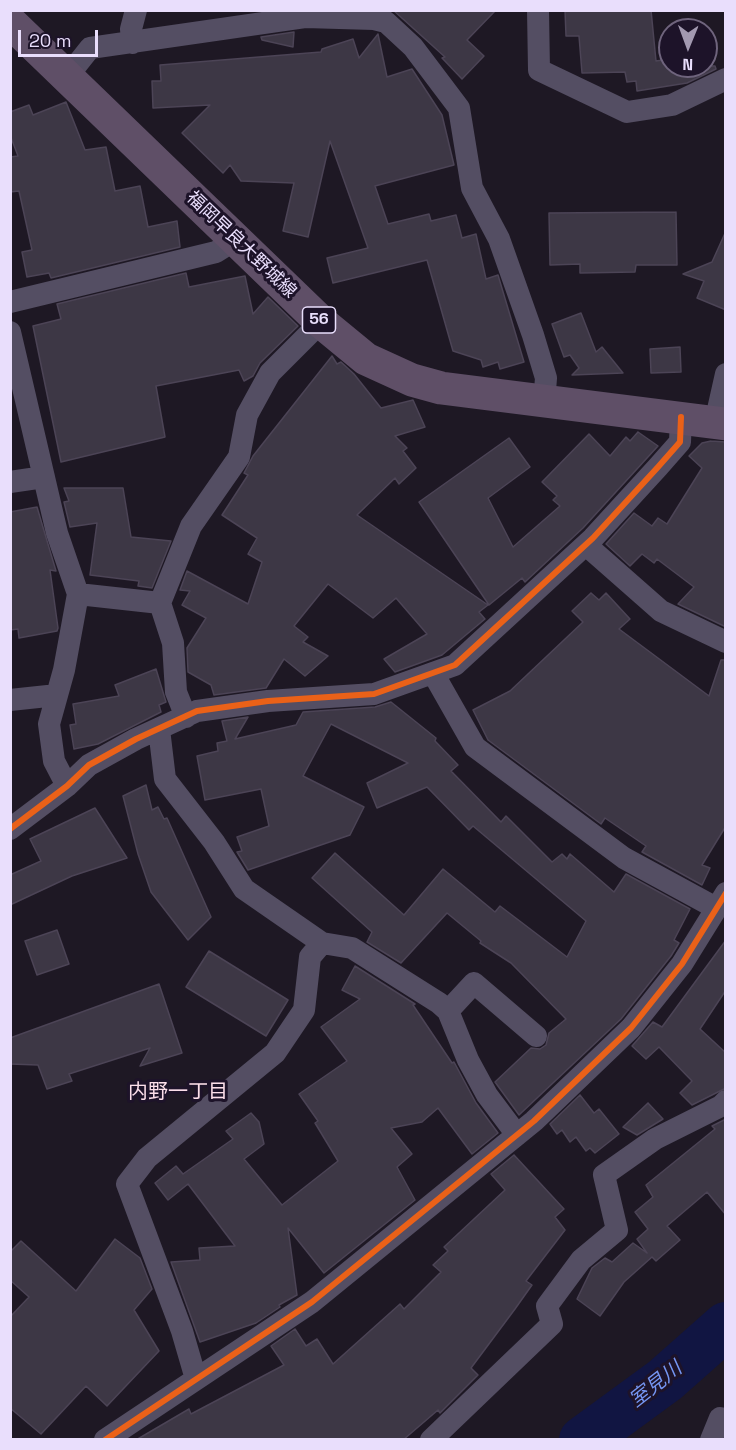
<!DOCTYPE html>
<meta charset="utf-8">
<style>
body{margin:0}
#map{position:relative;width:736px;height:1450px;overflow:hidden;background:#1e1824;font-family:"Space Grotesk",sans-serif}
canvas{display:block}
.frame{position:absolute;inset:0;border:12px solid #e9defc;pointer-events:none}
.north{position:absolute;left:658px;top:18px;width:60px;height:60px;box-sizing:border-box;background:#1d1329;border:2px solid #6f647d;border-radius:50%;rotate:181deg;font-size:16px;font-weight:700;line-height:24px;text-align:center;color:#e9defc}
.north::after{content:'';display:block;margin:auto;width:21px;height:27px;background:#a299b0;clip-path:polygon(50% 0,100% 100%,50% 72%,0 100%)}
.scale{position:absolute;left:18px;top:30px;width:80px;height:27px;box-sizing:border-box;border:3px solid #e9defc;border-top:0;padding-left:8px;font-size:18px;line-height:21px;white-space:nowrap;color:#e9defc;-webkit-text-stroke:4px #1d1329;paint-order:stroke}
</style>
<div id="map">
<canvas width="736" height="1450"></canvas>
<div class="frame"></div>
<div class="north">N</div>
<div class="scale">20 m</div>
</div>
<script>
const ctx = document.querySelector('canvas').getContext('2d');
ctx.lineJoin = 'round';
const toPath = rows => new Path2D(rows.map(r => 'M' + r).join(''));
function stroke(path, color, width, dash) { ctx.strokeStyle = color; ctx.lineWidth = width; ctx.lineCap = dash ? 'butt' : 'round'; ctx.setLineDash(dash || []); ctx.stroke(path); }
function fill(path, color) { ctx.fillStyle = color; ctx.fill(path, 'evenodd'); }
function label(font, color, halo, rows, align = 'center') {
  ctx.font = font + ' "Space Grotesk","Noto Sans JP",sans-serif'; ctx.lineWidth = 6; ctx.setLineDash([]); ctx.textBaseline = 'middle'; ctx.strokeStyle = halo; ctx.fillStyle = color; for (const [text, x, y, turn = 0] of rows) {
    ctx.save(); ctx.translate(x, y); ctx.rotate((+turn || 0) * Math.PI / 180); ctx.textAlign = isNaN(turn) ? turn : align; if (halo) ctx.strokeText(text, 0, 0); ctx.fillText(text, 0, 0); ctx.restore();
  }
}
const river = toPath([
 [583,1440,665,1380,726,1326]
]);
const building = toPath([
 [393,10,496,10,467,40,484,56,462,79,442,58,445,57,393,10],
 [565,10,651,10,656,61,670,59,670,66,715,66,716,69,687,83,637,91,636,81,627,82,625,72,582,73,579,36,566,36,565,10],
 [294,32,293,47,262,40,261,37,294,32],
 [378,34,387,77,412,69,442,115,454,165,375,186,388,224,429,214,431,221,456,215,462,238,476,234,486,279,498,275,524,362,500,369,498,362,483,367,481,360,453,351,427,260,333,283,327,258,368,248,330,141,308,237,283,231,294,183,241,181,230,165,223,173,182,133,210,105,153,108,152,81,161,81,160,65,321,52,322,49,353,39,359,58,378,34],
 [66,102,85,150,106,147,115,191,140,186,148,227,177,221,180,247,51,278,49,273,27,277,22,252,32,250,19,191,10,192,10,157,18,156,10,135,10,112,29,105,33,115,66,102],
 [676,212,677,265,636,265,635,272,580,273,580,264,550,265,549,213,676,212],
 [726,231,726,310,697,298,704,281,683,274,712,262,726,231],
 [186,273,189,287,245,276,253,314,268,297,298,326,260,363,253,376,244,381,239,370,156,386,165,437,61,462,33,326,61,319,57,304,186,273],
 [581,313,596,352,602,347,623,373,572,375,579,368,570,355,564,357,552,324,581,313],
 [680,347,681,372,651,373,650,349,680,347],
 [332,356,337,364,341,362,354,374,381,408,413,400,425,427,395,436,407,448,403,451,416,468,399,484,395,478,357,515,488,605,479,612,485,619,442,655,395,672,384,659,427,634,396,598,373,618,328,584,294,626,308,637,303,642,328,656,305,676,284,659,266,688,214,695,211,685,188,672,187,648,206,618,182,605,190,591,180,590,187,571,248,604,262,562,248,554,257,538,222,515,248,475,244,473,253,456,332,356],
 [638,432,658,446,583,528,525,582,522,578,489,605,419,502,509,438,530,467,488,498,513,547,560,506,553,500,557,496,542,482,589,434,610,456,626,437,630,441,638,432],
 [711,441,726,442,726,627,678,604,694,587,657,559,654,563,642,554,630,566,606,544,634,513,652,526,658,518,667,524,702,468,689,456,702,443,711,441],
 [64,488,123,488,131,537,171,541,152,588,138,586,139,581,90,575,97,523,70,527,64,502,69,501,64,488],
 [37,507,56,571,50,570,58,628,57,631,19,638,18,629,10,630,10,512,37,507],
 [591,593,599,600,606,593,630,619,619,629,709,696,721,660,726,660,726,826,702,865,710,868,702,885,642,852,646,846,605,818,601,824,488,740,473,710,510,691,583,622,572,611,591,593],
 [156,669,166,702,159,705,161,712,98,744,74,749,70,725,76,724,73,704,119,696,115,685,156,669],
 [391,702,436,738,435,741,458,765,451,771,501,822,506,816,552,862,562,854,567,859,570,854,614,892,626,874,690,909,674,940,679,943,671,956,621,1019,519,1115,495,1082,531,1048,540,1049,546,1045,549,1033,566,1019,511,963,480,943,481,941,447,913,401,963,367,942,372,932,312,878,335,853,404,915,443,869,495,912,500,906,567,957,586,921,473,826,469,830,427,787,377,808,367,783,408,763,331,724,303,776,364,807,350,835,248,870,237,852,242,851,237,837,269,826,261,789,205,800,197,756,218,751,217,743,227,741,222,721,248,717,235,739,296,725,303,712,375,707,391,702],
 [146,785,152,810,158,807,164,819,167,818,211,917,188,940,151,892,138,854,123,796,146,785],
 [95,808,127,858,72,876,10,905,10,875,41,861,30,839,95,808],
 [57,930,69,964,37,975,25,941,57,930],
 [726,940,726,990,700,1029,726,1053,726,1088,692,1105,680,1093,692,1081,659,1047,646,1059,632,1046,653,1022,662,1027,726,940],
 [209,951,288,1000,266,1036,186,987,209,951],
 [355,966,415,1004,413,1005,452,1063,454,1062,476,1103,498,1133,472,1154,438,1108,422,1122,391,1128,412,1154,397,1167,415,1200,324,1273,288,1228,297,1295,279,1305,280,1307,256,1323,200,1342,171,1262,200,1260,199,1248,235,1246,188,1184,168,1200,155,1183,176,1166,183,1174,233,1139,226,1131,251,1113,259,1122,264,1144,244,1159,282,1205,338,1161,315,1123,318,1121,299,1094,347,1061,321,1027,360,999,342,990,355,966],
 [159,984,182,1053,140,1066,150,1048,69,1074,72,1081,47,1089,38,1065,10,1064,10,1038,159,984],
 [580,1095,594,1113,599,1109,619,1134,595,1153,590,1148,586,1151,576,1137,570,1142,562,1130,557,1134,550,1124,580,1095],
 [648,1103,663,1119,637,1135,623,1127,648,1103],
 [726,1119,726,1215,707,1192,667,1226,680,1240,656,1261,652,1257,624,1282,600,1316,577,1299,592,1268,605,1258,612,1262,633,1243,647,1253,637,1239,648,1229,635,1212,653,1197,646,1185,715,1129,712,1126,726,1119],
 [514,1155,564,1209,555,1217,565,1230,526,1281,532,1285,515,1309,471,1368,478,1375,440,1413,438,1410,403,1440,136,1440,189,1409,191,1414,284,1365,271,1346,295,1329,306,1346,317,1339,333,1364,400,1304,404,1309,441,1272,433,1265,448,1251,444,1247,505,1190,491,1174,514,1155],
 [115,1239,140,1258,152,1289,134,1310,159,1351,107,1406,86,1386,41,1434,10,1408,10,1317,29,1297,10,1280,10,1252,21,1241,76,1291,115,1239]
]);
const minor = toPath([
 [538,10,539,70,627,112,672,105,726,79],
 [132,43,131,29,136,10],
 [67,77,90,48,305,17,374,19,386,22,413,47,459,108,472,188,499,239,533,335,546,378,544,403],
 [10,302,216,252,235,240],
 [10,332,57,533,78,594,64,670,49,724,54,761,67,786],
 [715,423,726,374],
 [10,482,44,477],
 [586,545,661,611,726,642],
 [78,594,160,603],
 [433,673,475,747,624,858,716,908],
 [10,700,57,695],
 [186,717,176,692,173,643,160,603,191,526,239,457,247,415,270,373,321,322],
 [159,729,165,779,214,842,244,889,322,943,352,948,439,1003,448,1011,468,1060,487,1095,517,1135],
 [10,829,67,786,89,765,136,739,197,711,268,701,374,694,455,665,593,538,658,467,680,442,681,417],
 [448,1011,474,983,536,1036],
 [196,1379,182,1331,127,1184,147,1158,275,1053,304,1010,310,957,322,943],
 [105,1440,312,1302,534,1121,631,1028,682,964,726,893],
 [431,1440,552,1324,547,1306,581,1260,617,1230,604,1175,655,1139,721,1106,726,1101],
 [711,1440,720,1418,726,1419]
]);
const primary = toPath([
 [10,22,321,322,366,359,412,380,441,388,726,424]
]);
const cycleway = toPath([
 [10,829,67,786,89,765,136,739,197,711,268,701,374,694,455,665,593,538,658,467,680,442,681,417],
 [105,1440,312,1302,534,1121,631,1028,682,964,726,893]
]);
const shields = [
 [319,320,33]
];
const shieldNames = [
 ["56",319,320]
];
const streetNames = [
 ["福岡早良大野城線",241,245,44]
];
const neighbourhoodNames = [
 ["内野一丁目",178,1093]
];
const waterNames = [
 ["室見川",656,1385,-38]
];
stroke(river, '#111542', 48);
fill(building, '#3d3745');
stroke(building, '#4c4456', 1.5);
stroke(minor, '#544e63', 22);
stroke(primary, '#5f4f67', 33);
stroke(cycleway, '#ea6118', 6);
for (const [x, y, w] of shields) { const box = new Path2D(); box.roundRect(x - w / 2, y - 13, w, 26, 4.5); ctx.fillStyle = '#1d1329'; ctx.fill(box); stroke(box, '#e9defc', 1.5); }
label('bold 16px', '#e9defc', null, shieldNames);
label('18px', '#e9defc', '#1d1329', streetNames);
label('20px', '#fcdfea', '#1d1329', neighbourhoodNames);
label('italic 20px', '#7596f3', '#1d1329', waterNames);
</script>
